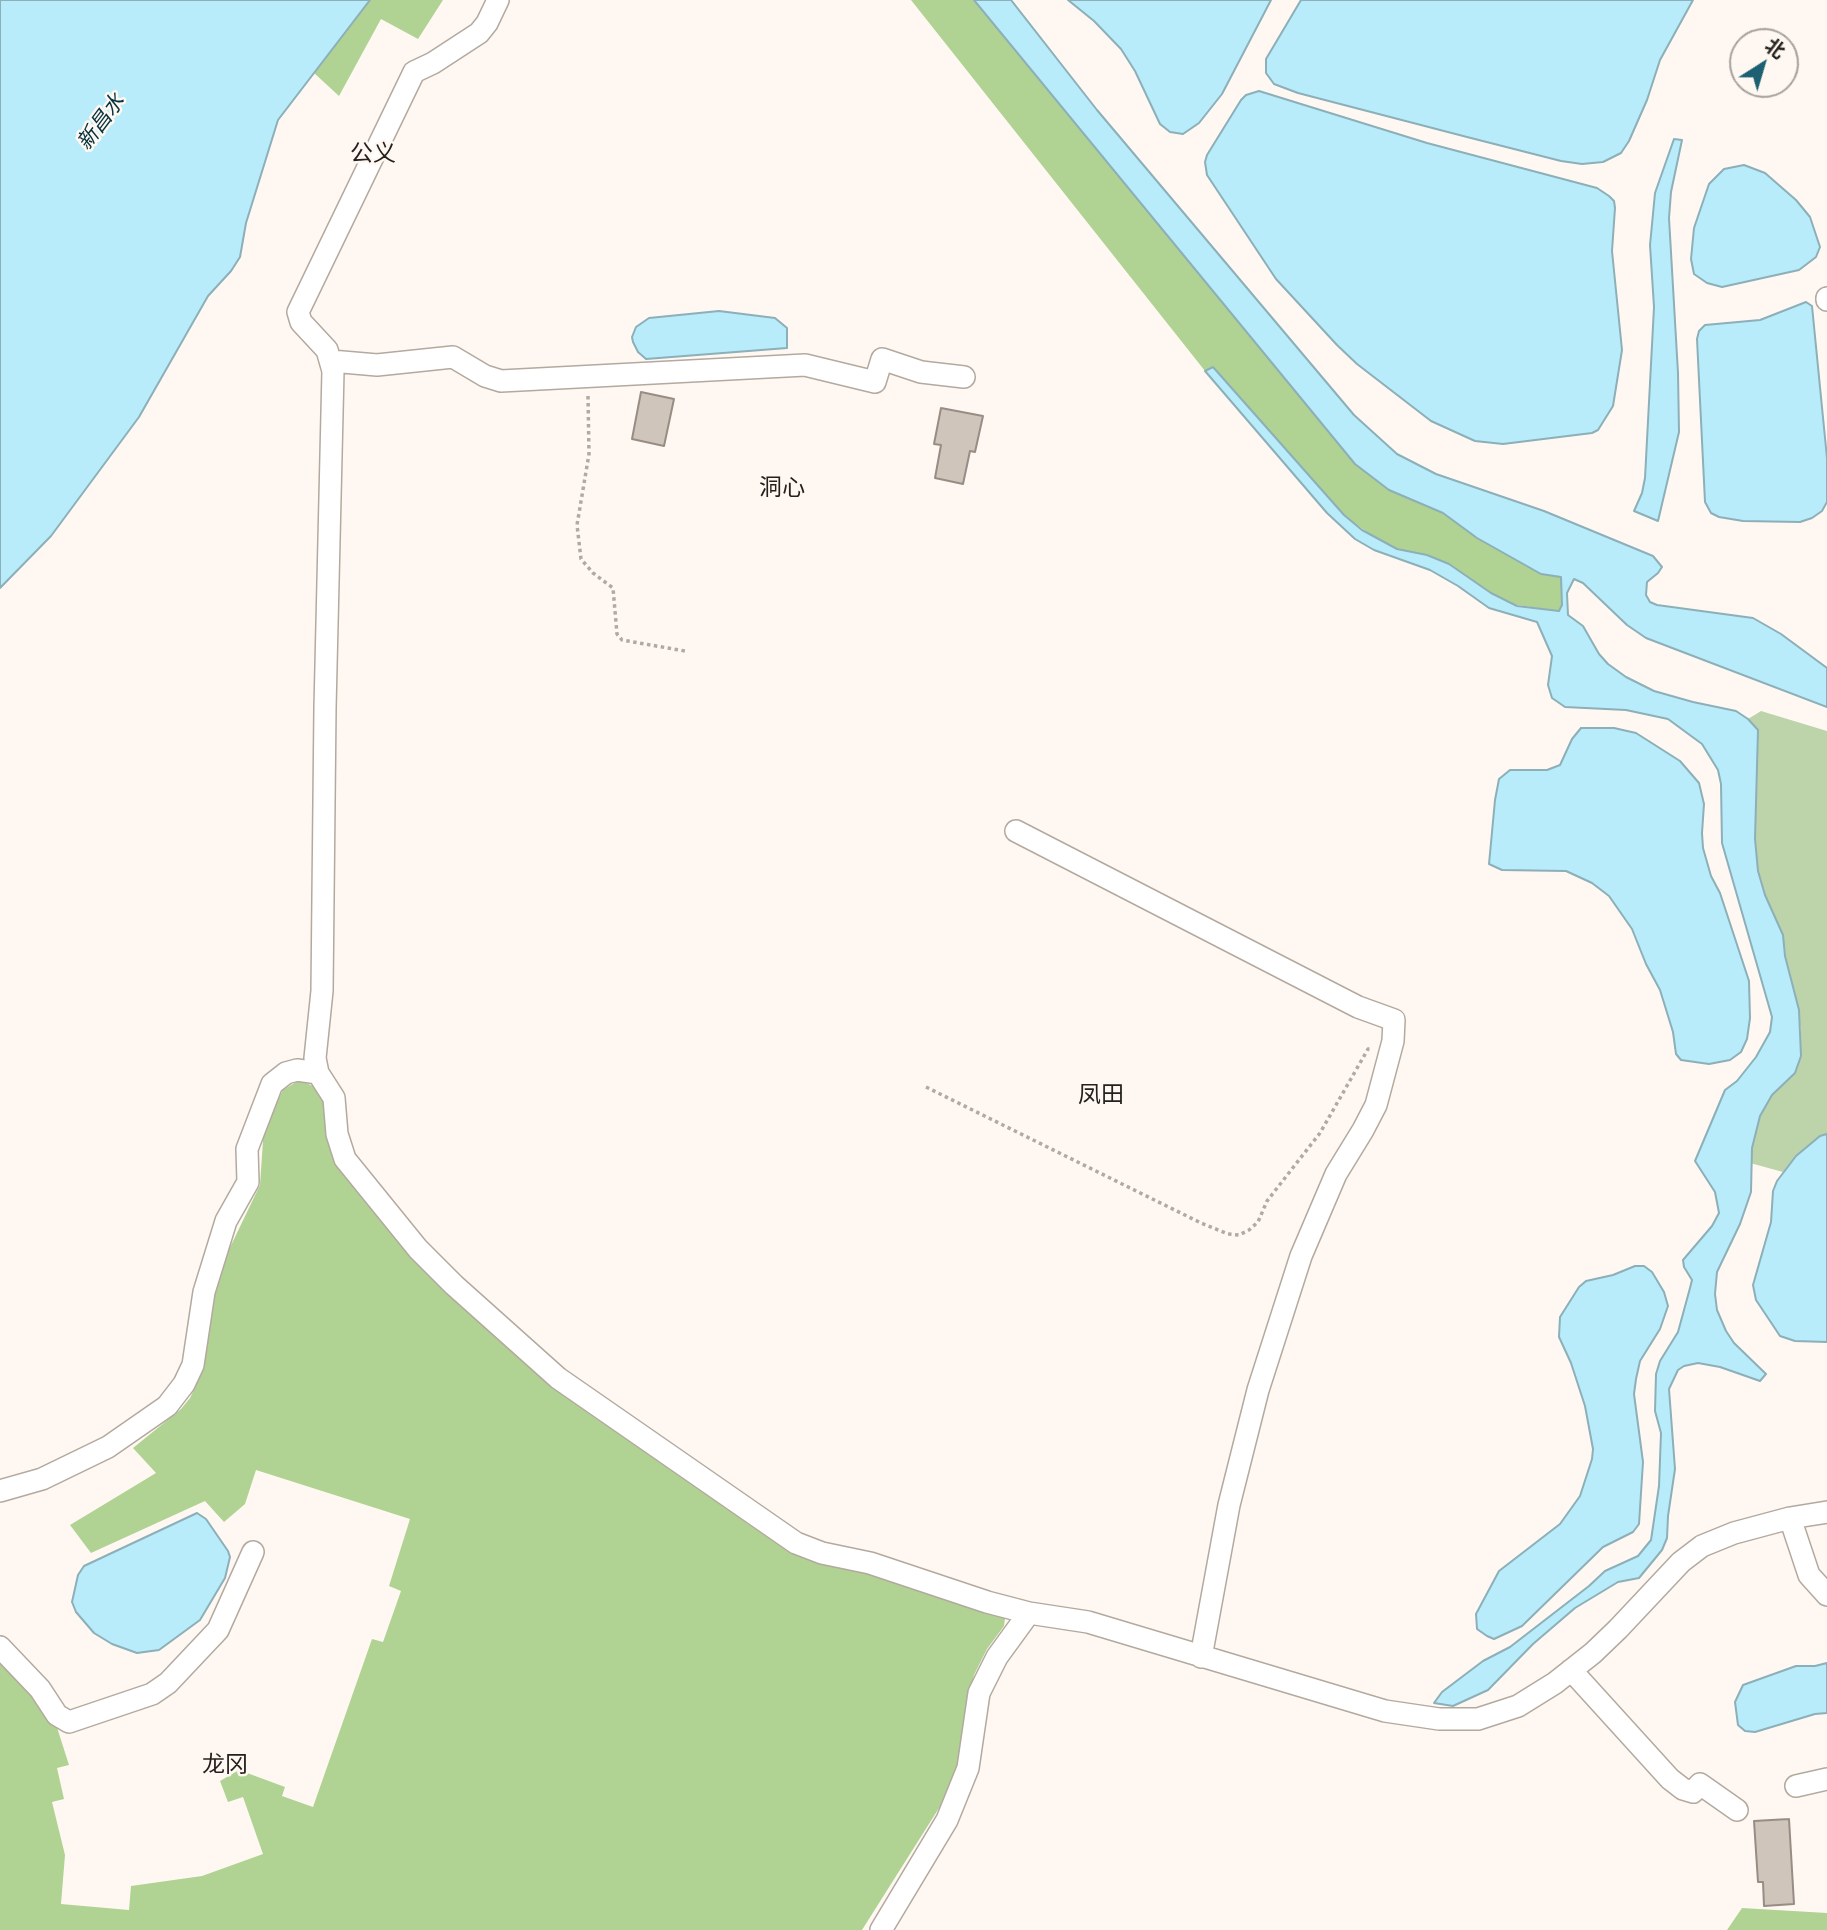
<!DOCTYPE html>
<meta charset="utf-8">
<style>
body{margin:0}
#map{position:relative;width:1827px;height:1930px;overflow:hidden;background:#fff8f2;font-family:"Asap Condensed","Noto Sans SC",sans-serif}
canvas{display:block}
.north{position:absolute;left:1729px;top:28px;width:70px;height:70px;box-sizing:border-box;background:#fff8f2;border:2px solid #a7a29d;border-radius:50%;rotate:37deg;font-size:19px;font-weight:700;line-height:28px;text-align:center;color:#24211d}
.north::after{content:'';display:block;margin:auto;width:24px;height:32px;background:#1c6072;clip-path:polygon(50% 0,100% 100%,50% 72%,0 100%)}
</style>
<div id="map">
<canvas width="1827" height="1930"></canvas>
<div class="north">北</div>
</div>
<script>
const ctx = document.querySelector('canvas').getContext('2d');
ctx.lineJoin = 'round';
function fill(path, color) { ctx.fillStyle = color; ctx.fill(path, 'evenodd'); }
const toPath = rows => new Path2D(rows.map(r => 'M' + r).join(''));
function stroke(path, color, width, dash) { ctx.strokeStyle = color; ctx.lineWidth = width; ctx.lineCap = dash ? 'butt' : 'round'; ctx.setLineDash(dash || []); ctx.stroke(path); }
function label(font, color, halo, rows, align = 'center') {
  ctx.font = font + ' "Asap Condensed","Noto Sans SC",sans-serif'; ctx.lineWidth = 5; ctx.setLineDash([]); ctx.textBaseline = 'middle'; ctx.strokeStyle = halo; ctx.fillStyle = color; for (const [text, x, y, turn = 0] of rows) {
    ctx.save(); ctx.translate(x, y); ctx.rotate((+turn || 0) * Math.PI / 180); ctx.textAlign = isNaN(turn) ? turn : align; if (halo) ctx.strokeText(text, 0, 0); ctx.fillText(text, 0, 0); ctx.restore();
  }
}
const green = toPath([
 [1761,711,1827,731,1827,1134,1820,1136,1796,1156,1783,1172,1750,1163,1752,1148,1760,1116,1772,1095,1795,1073,1801,1056,1801,1029,1785,956,1783,935,1765,895,1758,871,1755,839,1758,730,1748,719]
]);
const forest = toPath([
 [370,0,443,0,418,39,381,19,339,96,314,73],
 [911,0,974,0,1355,464,1389,490,1443,513,1477,538,1548,576,1561,576,1562,605,1559,611,1510,604,1427,555,1397,549,1383,543,1344,516,1213,367,1205,371],
 [296,1082,304,1082,320,1089,328,1100,335,1150,474,1313,803,1553,1001,1613,1005,1619,1004,1626,987,1649,974,1675,957,1770,946,1797,862,1930,0,1930,0,1658,54,1718,69,1765,57,1768,64,1799,52,1802,65,1855,61,1904,129,1910,131,1886,202,1876,263,1854,243,1797,228,1802,220,1781,239,1770,285,1787,282,1796,313,1807,372,1639,383,1642,401,1591,389,1586,410,1519,256,1470,245,1504,224,1522,205,1501,91,1553,70,1525,156,1473,133,1448,181,1409,190,1398,200,1377,203,1370,211,1287,260,1185,264,1126,283,1090],
 [1742,1908,1827,1913,1827,1930,1727,1930]
]);
const water = toPath([
 [0,0,370,0,278,120,246,223,240,257,231,271,208,296,139,417,51,536,0,588,0,0],
 [974,0,1011,0,1097,110,1354,415,1397,454,1436,474,1544,511,1653,556,1662,567,1658,573,1647,582,1646,595,1650,602,1657,605,1753,618,1781,634,1827,668,1827,707,1646,638,1627,625,1583,583,1574,579,1567,593,1568,615,1583,626,1599,654,1608,664,1626,677,1654,691,1693,702,1736,711,1748,719,1758,730,1755,839,1758,871,1765,895,1783,935,1785,956,1799,1010,1801,1056,1795,1073,1772,1095,1760,1116,1752,1148,1751,1192,1740,1224,1717,1272,1715,1294,1717,1310,1726,1331,1734,1343,1766,1374,1760,1381,1720,1367,1698,1363,1684,1366,1678,1370,1669,1389,1675,1469,1668,1516,1667,1538,1662,1550,1639,1578,1618,1582,1575,1608,1533,1644,1488,1690,1453,1706,1434,1703,1442,1692,1483,1661,1510,1647,1589,1586,1605,1571,1638,1556,1651,1540,1659,1486,1661,1433,1655,1411,1656,1374,1660,1361,1678,1332,1690,1288,1692,1280,1684,1267,1683,1260,1712,1226,1719,1213,1715,1192,1695,1161,1725,1090,1737,1081,1756,1057,1770,1032,1772,1017,1722,843,1721,784,1718,770,1702,744,1668,719,1626,710,1565,707,1552,698,1548,685,1552,656,1537,622,1489,608,1458,586,1430,570,1374,550,1355,539,1327,513,1205,371,1213,367,1344,515,1362,530,1397,549,1427,555,1449,564,1491,593,1517,606,1559,611,1562,605,1561,577,1541,574,1477,538,1443,513,1389,490,1355,464,974,0],
 [1068,0,1271,0,1222,94,1199,123,1183,134,1170,132,1160,124,1135,71,1121,49,1094,21,1068,0],
 [1301,0,1693,0,1660,60,1647,100,1629,141,1621,153,1603,162,1582,164,1561,161,1467,137,1298,93,1274,84,1266,73,1266,59,1301,0],
 [1259,91,1427,143,1597,188,1609,196,1614,201,1615,208,1612,251,1622,350,1613,406,1598,430,1592,433,1503,444,1475,441,1431,421,1357,364,1337,345,1276,279,1207,175,1205,162,1207,155,1241,100,1246,95,1259,91],
 [1674,139,1682,140,1671,192,1669,218,1678,373,1679,432,1658,521,1634,511,1642,493,1645,478,1654,307,1650,245,1655,193,1674,139],
 [1744,165,1765,173,1796,200,1810,217,1820,247,1816,257,1799,270,1722,287,1707,283,1694,274,1691,259,1694,228,1709,184,1724,169,1744,165],
 [1806,302,1812,306,1827,458,1827,502,1822,511,1812,518,1800,522,1743,521,1719,517,1711,513,1705,502,1697,339,1699,331,1705,325,1760,320,1806,302],
 [719,311,775,318,787,328,787,348,646,359,638,352,633,342,632,337,636,327,649,318,719,311],
 [1581,728,1614,728,1636,733,1680,761,1699,783,1704,804,1702,833,1703,848,1711,876,1720,893,1749,981,1750,1018,1747,1039,1741,1052,1730,1060,1709,1064,1681,1060,1676,1054,1673,1032,1660,990,1646,964,1632,929,1609,896,1592,883,1566,871,1502,870,1489,864,1495,800,1499,779,1510,770,1547,770,1560,765,1572,739,1581,728],
 [1827,1134,1827,1342,1795,1341,1780,1336,1756,1300,1753,1285,1771,1222,1773,1191,1777,1181,1796,1156,1820,1136,1827,1134],
 [1635,1266,1644,1266,1652,1272,1664,1292,1668,1306,1660,1329,1640,1361,1636,1379,1634,1394,1643,1462,1639,1524,1633,1532,1603,1547,1522,1626,1494,1639,1487,1636,1477,1629,1476,1614,1499,1571,1560,1524,1580,1496,1592,1459,1593,1449,1585,1406,1571,1363,1559,1337,1560,1317,1579,1287,1586,1281,1613,1275,1635,1266],
 [197,1513,206,1519,228,1551,230,1557,225,1578,200,1620,159,1650,137,1653,112,1644,94,1633,76,1612,72,1602,78,1575,84,1566,197,1513],
 [1827,1663,1827,1713,1815,1714,1755,1732,1745,1731,1738,1725,1735,1702,1743,1685,1796,1666,1815,1666,1827,1663]
]);
const building = toPath([
 [641,392,674,399,664,446,632,439,641,392],
 [941,408,983,416,975,452,970,451,963,484,935,478,941,445,934,444,941,408],
 [1789,1819,1794,1904,1764,1906,1763,1882,1758,1882,1754,1821,1789,1819]
]);
const path = toPath([
 [588,396,589,454,577,525,581,559,593,573,613,588,617,634,622,640,685,651],
 [926,1087,1201,1223,1228,1234,1239,1235,1249,1230,1258,1222,1267,1201,1320,1133,1368,1049,1371,1049]
]);
const minor = toPath([
 [498,0,487,23,479,33,433,63,414,72,298,312,301,322,327,350,333,371,325,708,322,991,315,1058,318,1073,334,1098,337,1134,345,1159,418,1249,454,1285,558,1378,796,1543,822,1553,870,1563,987,1602,1029,1613,1088,1622,1385,1711,1439,1719,1478,1719,1518,1706,1555,1683,1593,1653,1618,1629,1681,1562,1702,1546,1734,1533,1790,1518,1827,1512],
 [1827,298,1827,300],
 [331,361,377,365,453,357,485,376,501,381,805,365,875,382,882,359,921,372,964,377],
 [1016,831,1358,1007,1394,1020,1393,1041,1376,1105,1363,1130,1336,1174,1301,1256,1258,1390,1229,1505,1201,1657],
 [0,1491,42,1479,108,1447,167,1406,184,1384,193,1365,204,1292,226,1221,248,1182,247,1149,272,1084,286,1073,297,1070,318,1073],
 [1790,1518,1809,1575,1827,1595],
 [0,1647,40,1689,57,1715,69,1722,152,1694,168,1683,218,1630,253,1552],
 [1571,1670,1670,1779,1683,1789,1693,1792,1700,1784,1737,1810],
 [1796,1786,1827,1779],
 [881,1930,947,1820,968,1768,979,1693,997,1657,1029,1613]
]);
const waterNames = [
 ["新昌水",101,122,-53]
];
const quarterNames = [
 ["公义",373,154],
 ["洞心",782,488],
 ["凤田",1101,1095],
 ["龙冈",225,1765]
];
fill(green, '#bdd4ab');
fill(forest, '#b0d393');
fill(water, '#b8ecfa');
stroke(water, '#8cafb8', 2);
fill(building, '#cfc5bb');
stroke(building, '#978d84', 2);
stroke(minor, '#b3a99f', 24);
stroke(path, '#afaaa4', 3.5, [3.5, 3.5]);
stroke(minor, '#fff', 21);
label('italic 21px', '#04323d', '#fff8f2', waterNames);
label('23px', '#24211d', '#fff8f2', quarterNames);
</script>
